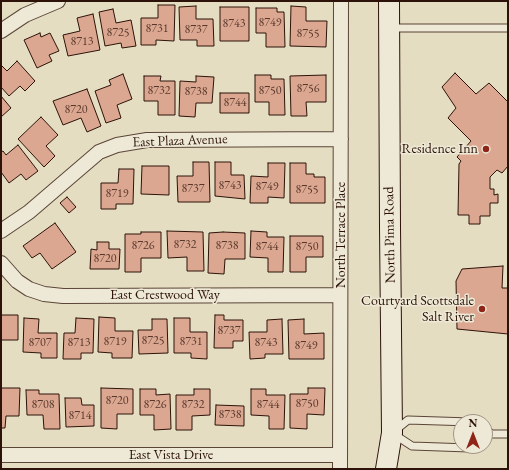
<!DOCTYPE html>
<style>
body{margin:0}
#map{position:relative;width:509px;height:470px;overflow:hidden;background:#e5ddc2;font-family:"EB Garamond",serif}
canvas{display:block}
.frame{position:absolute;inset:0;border:2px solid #2c1208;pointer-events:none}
.north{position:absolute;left:453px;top:414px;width:40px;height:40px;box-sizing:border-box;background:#eee9d7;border:1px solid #a09384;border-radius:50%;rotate:0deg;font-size:11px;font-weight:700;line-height:16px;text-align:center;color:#2c1208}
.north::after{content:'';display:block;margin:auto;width:14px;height:18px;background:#8f2418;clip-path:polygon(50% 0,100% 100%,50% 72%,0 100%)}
</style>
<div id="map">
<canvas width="509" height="470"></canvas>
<div class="frame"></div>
<div class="north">N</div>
</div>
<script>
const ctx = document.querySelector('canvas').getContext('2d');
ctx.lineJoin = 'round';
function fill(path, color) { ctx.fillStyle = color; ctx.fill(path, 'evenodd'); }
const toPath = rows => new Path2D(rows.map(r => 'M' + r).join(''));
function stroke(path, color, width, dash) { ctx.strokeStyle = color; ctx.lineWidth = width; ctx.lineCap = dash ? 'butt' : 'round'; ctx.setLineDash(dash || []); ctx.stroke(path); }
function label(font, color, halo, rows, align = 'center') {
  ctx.font = font + ' "EB Garamond",serif'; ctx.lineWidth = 3; ctx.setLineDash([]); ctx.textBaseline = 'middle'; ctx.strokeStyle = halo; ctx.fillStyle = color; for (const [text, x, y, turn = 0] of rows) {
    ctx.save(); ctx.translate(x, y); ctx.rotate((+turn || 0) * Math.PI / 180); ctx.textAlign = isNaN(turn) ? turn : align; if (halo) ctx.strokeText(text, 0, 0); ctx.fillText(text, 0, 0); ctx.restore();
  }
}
const building = toPath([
 [158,5,175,5,174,41,156,40,156,45,141,45,141,18,158,18,158,5],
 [196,6,196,19,213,19,214,46,197,46,197,40,180,40,179,7,196,6],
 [291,6,306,7,306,21,327,21,326,47,290,46,291,6],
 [220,7,249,7,249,41,220,41,220,7],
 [256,8,277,8,277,12,284,12,285,47,266,47,266,33,256,33,256,8],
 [113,9,116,23,131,20,136,46,122,48,121,43,105,46,99,12,113,9],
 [93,14,100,50,68,56,63,35,80,31,77,18,93,14],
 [40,33,41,37,50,33,59,51,49,55,52,61,37,68,24,40,40,33],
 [17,61,35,81,25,91,20,86,9,96,1,87,1,65,7,71,17,61],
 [455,73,476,94,489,83,508,102,508,166,502,173,497,170,490,177,490,189,494,189,494,195,498,194,498,203,490,203,490,216,480,216,480,224,469,224,469,215,458,215,459,164,461,161,457,157,471,141,448,118,456,108,442,87,455,73],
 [123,74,132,99,117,105,121,118,106,123,95,91,111,85,109,80,123,74],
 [255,75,271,75,271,79,284,79,285,115,269,115,269,102,255,102,255,75],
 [326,75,326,102,306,102,307,116,291,116,290,76,326,75],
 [144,76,161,76,160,81,175,81,175,115,158,115,158,101,144,101,144,76],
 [196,76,214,77,212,103,196,103,195,117,179,116,180,81,196,82,196,76],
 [87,89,101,126,87,132,81,118,63,125,53,101,87,89],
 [220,93,249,93,249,113,220,113,220,93],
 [1,96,11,108,1,117,1,96],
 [41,117,58,135,46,146,55,156,44,167,18,139,41,117],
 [18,145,38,171,26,180,21,174,9,183,1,172,1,152,3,151,6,155,18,145],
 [193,162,209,162,210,202,178,202,177,176,193,176,193,162],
 [215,162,231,162,231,175,244,175,245,199,215,196,215,162],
 [268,163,285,163,284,198,268,197,268,203,250,203,251,176,268,177,268,163],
 [290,163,306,163,306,174,314,174,314,177,325,177,325,203,290,203,290,163],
 [142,166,169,166,169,195,141,194,142,166],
 [119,169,134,169,133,204,116,204,116,209,101,209,101,183,118,183,119,169],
 [67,197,76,207,69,213,60,203,67,197],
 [55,223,76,252,52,269,40,253,32,258,23,246,55,223],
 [167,231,203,232,204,271,187,271,187,257,168,258,167,231],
 [251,231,267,232,267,237,284,237,283,272,268,272,268,258,250,257,251,231],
 [141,232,161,232,161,258,141,258,141,272,125,272,125,234,141,234,141,232],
 [223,232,245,233,245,259,225,259,224,274,208,273,209,233,223,232],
 [290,236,323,236,323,257,306,257,306,272,290,272,290,236],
 [97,242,109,242,109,249,120,249,119,269,90,269,91,249,97,250,97,242],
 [503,266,502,288,508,288,508,334,457,329,456,281,462,269,503,266],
 [1,315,18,315,18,340,1,340,1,315],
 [215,315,224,315,224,320,243,320,243,341,233,341,233,348,214,348,215,315],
 [99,317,115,318,115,331,133,331,132,358,112,358,112,353,98,352,99,317],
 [24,318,39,319,38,333,57,333,57,358,41,358,41,353,23,352,24,318],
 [76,318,94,319,93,353,81,353,81,359,63,359,64,333,75,333,76,318],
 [174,318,190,318,190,332,207,332,207,359,191,358,191,353,174,353,174,318],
 [152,319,167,319,168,353,139,354,138,330,152,330,152,319],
 [282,319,283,354,265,354,265,358,250,359,249,332,267,332,267,320,282,319],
 [304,319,304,334,324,333,324,359,289,359,288,320,304,319],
 [1,388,20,388,19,416,6,416,5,428,1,428,1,388],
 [101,388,133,389,133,414,117,414,117,429,101,428,101,388],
 [308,388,325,388,324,415,307,414,307,429,290,428,290,394,308,394,308,388],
 [140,389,156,389,156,395,170,394,171,429,154,430,154,415,140,415,140,389],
 [194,389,210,389,210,415,192,416,192,430,176,430,176,395,194,395,194,389],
 [251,389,266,389,266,395,285,395,284,429,269,429,269,416,251,415,251,389],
 [26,390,39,390,39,394,59,394,60,429,44,429,43,415,27,415,26,390],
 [65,398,81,398,82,405,94,405,94,426,66,427,65,398],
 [216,405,244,406,244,426,215,425,216,405]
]);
const lane = toPath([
 [389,28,508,28],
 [471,422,408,420,392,433,412,446,469,448,471,446],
 [485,430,492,434,508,434]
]);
const street = toPath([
 [1,31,25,15,58,1],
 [1,231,29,212,99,152,117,145,147,140,341,139],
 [1,263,17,281,29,289,44,294,63,296,340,295],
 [1,455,340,455],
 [340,469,341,1]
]);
const secondary = toPath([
 [386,469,392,433,390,227,389,1]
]);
const markers = [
 [486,149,4,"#8f2418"],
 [482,309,4,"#8f2418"]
];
const numberNames = [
 ["8749",270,23],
 ["8743",234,24],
 ["8731",157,29],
 ["8737",196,30],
 ["8725",118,33],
 ["8755",308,34],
 ["8713",82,42],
 ["8756",308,89],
 ["8732",159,91],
 ["8750",270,91],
 ["8738",196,92],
 ["8744",235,103],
 ["8720",76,110],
 ["8743",230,186],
 ["8749",267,187],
 ["8737",193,189],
 ["8755",307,190],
 ["8719",117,194],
 ["8732",185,245],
 ["8726",143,246],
 ["8738",227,246],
 ["8744",267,247],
 ["8750",307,247],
 ["8720",105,259],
 ["8737",229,331],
 ["8725",153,341],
 ["8719",115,342],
 ["8731",191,342],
 ["8707",40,343],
 ["8713",79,343],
 ["8743",266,343],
 ["8749",306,346],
 ["8720",117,401],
 ["8750",307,404],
 ["8708",43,405],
 ["8726",155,405],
 ["8732",193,405],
 ["8744",268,405],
 ["8738",230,415],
 ["8714",80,416]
];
const streetNames = [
 ["East Plaza Avenue",180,141,-2],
 ["North Terrace Place",341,235,-90],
 ["North Pima Road",390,235,-91],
 ["East Crestwood Way",165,295],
 ["East Vista Drive",171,455]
];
const poiNames = [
 ["Residence Inn",478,149],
 ["Courtyard Scottsdale",474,301],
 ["Salt River",474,317]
];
fill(building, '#dba791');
stroke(building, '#2c1208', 1);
stroke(lane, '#5a4536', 9);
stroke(street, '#5a4536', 16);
stroke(secondary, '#2c1208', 22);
stroke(lane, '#eee9d7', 7);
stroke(street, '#eee9d7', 14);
stroke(secondary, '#eee9d7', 20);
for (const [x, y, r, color] of markers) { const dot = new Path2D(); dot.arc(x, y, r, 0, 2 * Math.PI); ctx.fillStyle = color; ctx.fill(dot); stroke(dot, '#eee9d7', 1.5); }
label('12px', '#58372a', null, numberNames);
label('14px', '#2c1208', '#eee9d7', streetNames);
label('14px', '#2c1208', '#eee9d7', poiNames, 'right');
</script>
